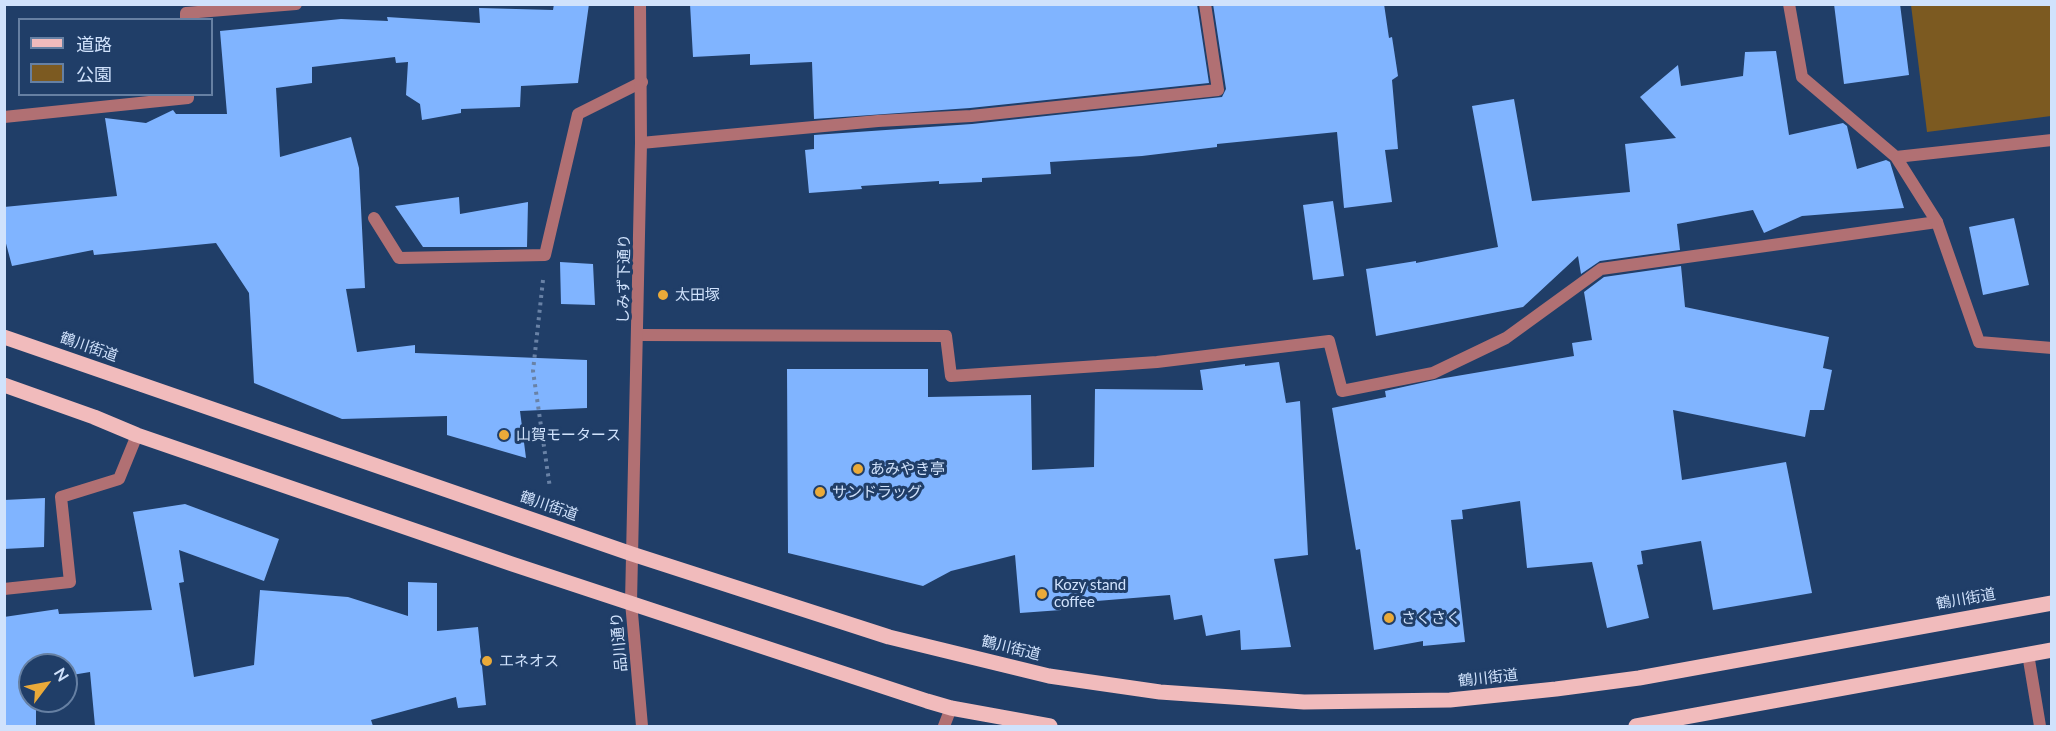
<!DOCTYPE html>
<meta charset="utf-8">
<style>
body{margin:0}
#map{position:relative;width:2056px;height:731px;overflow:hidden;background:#203e68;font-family:Lato,"Noto Sans JP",sans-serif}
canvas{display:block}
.frame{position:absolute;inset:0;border:6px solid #d0e2fc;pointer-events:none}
.legend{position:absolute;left:18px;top:18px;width:195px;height:78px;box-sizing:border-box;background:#203e68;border:2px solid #6680a3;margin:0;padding:8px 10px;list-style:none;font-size:18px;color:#d0e2fc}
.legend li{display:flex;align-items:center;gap:12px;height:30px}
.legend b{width:30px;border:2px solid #6680a3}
.north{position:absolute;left:18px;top:653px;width:60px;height:60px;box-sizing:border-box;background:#203e68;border:2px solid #6680a3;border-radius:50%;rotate:58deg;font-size:16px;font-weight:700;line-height:24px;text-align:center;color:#d0e2fc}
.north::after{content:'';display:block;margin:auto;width:21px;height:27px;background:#eaaa39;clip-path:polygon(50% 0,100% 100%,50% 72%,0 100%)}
</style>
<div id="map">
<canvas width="2056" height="731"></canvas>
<div class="frame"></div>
<ul class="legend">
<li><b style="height:8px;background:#f1bbbc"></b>道路</li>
<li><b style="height:16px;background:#7c5a21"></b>公園</li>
</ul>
<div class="north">N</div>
</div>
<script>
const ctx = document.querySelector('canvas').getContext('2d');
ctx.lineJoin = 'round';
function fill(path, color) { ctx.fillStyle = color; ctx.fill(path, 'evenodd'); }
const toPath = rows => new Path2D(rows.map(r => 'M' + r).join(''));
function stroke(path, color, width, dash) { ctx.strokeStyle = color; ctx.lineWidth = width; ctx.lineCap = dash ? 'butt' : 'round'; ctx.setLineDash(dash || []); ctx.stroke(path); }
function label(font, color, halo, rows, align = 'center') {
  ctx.font = font + ' Lato,"Noto Sans JP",sans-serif'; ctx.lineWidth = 6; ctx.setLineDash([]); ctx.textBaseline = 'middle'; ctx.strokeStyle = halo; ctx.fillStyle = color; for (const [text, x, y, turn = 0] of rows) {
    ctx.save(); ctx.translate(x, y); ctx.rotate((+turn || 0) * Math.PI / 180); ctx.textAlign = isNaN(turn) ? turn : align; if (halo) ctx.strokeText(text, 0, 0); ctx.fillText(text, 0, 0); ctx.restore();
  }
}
const green = toPath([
 [1911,5,2051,5,2051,116,1927,132]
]);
const building = toPath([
 [554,4,589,4,578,83,521,86,520,107,461,109,461,113,422,120,420,104,406,95,408,62,396,63,395,57,312,67,312,83,276,88,280,157,351,137,359,168,365,288,346,289,357,352,415,345,415,353,587,360,587,408,520,411,526,458,447,435,447,416,342,419,254,383,249,293,216,243,94,255,93,250,12,266,4,236,4,207,117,196,105,118,146,123,173,110,176,114,227,114,220,31,341,19,388,21,387,17,480,23,479,8,553,10],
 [690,4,1197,4,1209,83,970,108,814,119,812,62,750,65,750,54,693,57],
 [1213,4,1384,4,1389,38,1392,37,1398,76,1392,80,1398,149,1385,150,1392,202,1344,208,1337,132,1217,144,1217,147,1142,156,1050,162,1051,174,982,178,982,182,939,184,939,181,861,186,862,189,809,193,805,150,814,149,814,135,972,124,1222,97,1226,89],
 [1834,4,1900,4,1909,75,1844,84],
 [1776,51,1789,135,1843,123,1847,126,1857,169,1886,160,1890,162,1904,208,1802,216,1764,233,1753,210,1677,224,1680,250,1600,261,1581,274,1578,256,1523,307,1376,336,1366,269,1416,261,1416,263,1498,247,1472,106,1514,99,1532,201,1630,192,1625,144,1676,138,1640,97,1678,65,1681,86,1743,76,1745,52],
 [459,197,460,214,528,202,527,247,423,247,395,206],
 [1333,201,1344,276,1313,280,1303,205],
 [2014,218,2029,285,1983,295,1969,227],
 [560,262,593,264,595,305,561,304],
 [1681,266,1685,307,1829,337,1823,368,1832,370,1824,410,1810,410,1805,437,1673,410,1682,480,1786,462,1812,593,1713,610,1701,541,1641,551,1643,564,1637,565,1649,618,1607,628,1592,562,1527,568,1520,501,1462,510,1463,519,1451,520,1465,642,1423,646,1423,641,1374,650,1360,549,1356,550,1332,408,1386,397,1385,391,1439,379,1574,356,1572,343,1592,340,1584,292,1604,277],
 [1279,362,1286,403,1300,401,1308,555,1274,559,1291,647,1241,650,1240,630,1206,636,1202,615,1174,620,1170,595,1060,604,1061,610,1020,613,1015,555,951,571,923,586,788,553,787,369,928,369,928,397,1031,395,1032,470,1094,467,1095,389,1203,390,1200,370,1245,364,1245,366],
 [45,498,44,547,4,549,4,500],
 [185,504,279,539,264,581,179,550,184,582,179,583,194,677,254,665,260,590,348,597,408,616,408,582,437,583,437,631,478,627,486,705,458,708,456,697,371,720,373,726,95,726,90,672,66,676,66,665,30,665,30,701,36,701,36,726,4,726,4,617,58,609,59,614,152,610,133,512]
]);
const path = toPath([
 [543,280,533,371,550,488]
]);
const service = toPath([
 [186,20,186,13,296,4],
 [4,117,188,98,188,94],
 [638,335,946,336,951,376,1157,362,1329,341,1342,391,1433,373,1506,338,1601,269,1937,222],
 [4,589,70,582,61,497,119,479,137,435]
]);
const minor = toPath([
 [1789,4,1802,77,1896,157,2052,140],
 [641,143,878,121,971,116,1218,90,1205,4],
 [1896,157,1937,222,1979,342,2052,348],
 [374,218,399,258,545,255,578,114,642,82],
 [2028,654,2040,726]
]);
const tertiary = toPath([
 [640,4,641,143,631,602,642,726],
 [944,726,951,708]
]);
const primary = toPath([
 [4,337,632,554,889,637,1049,676,1160,692,1304,702,1450,700,1556,689,1639,678,2052,603],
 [4,385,94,417,137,435,512,564,927,701,951,708,1050,726],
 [1636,726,2052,650]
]);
const markers = [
 [663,295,6,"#eaaa39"],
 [504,435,6,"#eaaa39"],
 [858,469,6,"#eaaa39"],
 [820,492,6,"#eaaa39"],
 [1042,594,6,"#eaaa39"],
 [1389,618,6,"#eaaa39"],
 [487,661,6,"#eaaa39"]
];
const streetNames = [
 ["しみず下通り",624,279,-89],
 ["鶴川街道",89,347,19],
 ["鶴川街道",549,506,19],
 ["鶴川街道",1966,599,-10],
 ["品川通り",619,642,-95],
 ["鶴川街道",1011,648,14],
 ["鶴川街道",1488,678,-6]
];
const poiNames = [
 ["太田塚",675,295],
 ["山賀モータース",516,435],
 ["あみやき亭",870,469],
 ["サンドラッグ",832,492],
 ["Kozy stand",1054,585],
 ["coffee",1054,602],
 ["さくさく",1401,618],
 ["エネオス",499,661]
];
fill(green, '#7c5a21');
fill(building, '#80b4ff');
stroke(path, '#6982a6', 4, [3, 4.5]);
stroke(service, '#b17073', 12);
stroke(minor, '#b17073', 12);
stroke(tertiary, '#b17073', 12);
stroke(primary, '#f1bbbc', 15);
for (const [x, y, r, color] of markers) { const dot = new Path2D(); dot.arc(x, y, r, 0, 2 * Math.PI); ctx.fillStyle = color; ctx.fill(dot); stroke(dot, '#203e68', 2); }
label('15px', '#d0e2fc', '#203e68', streetNames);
label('15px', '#d0e2fc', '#203e68', poiNames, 'left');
</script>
